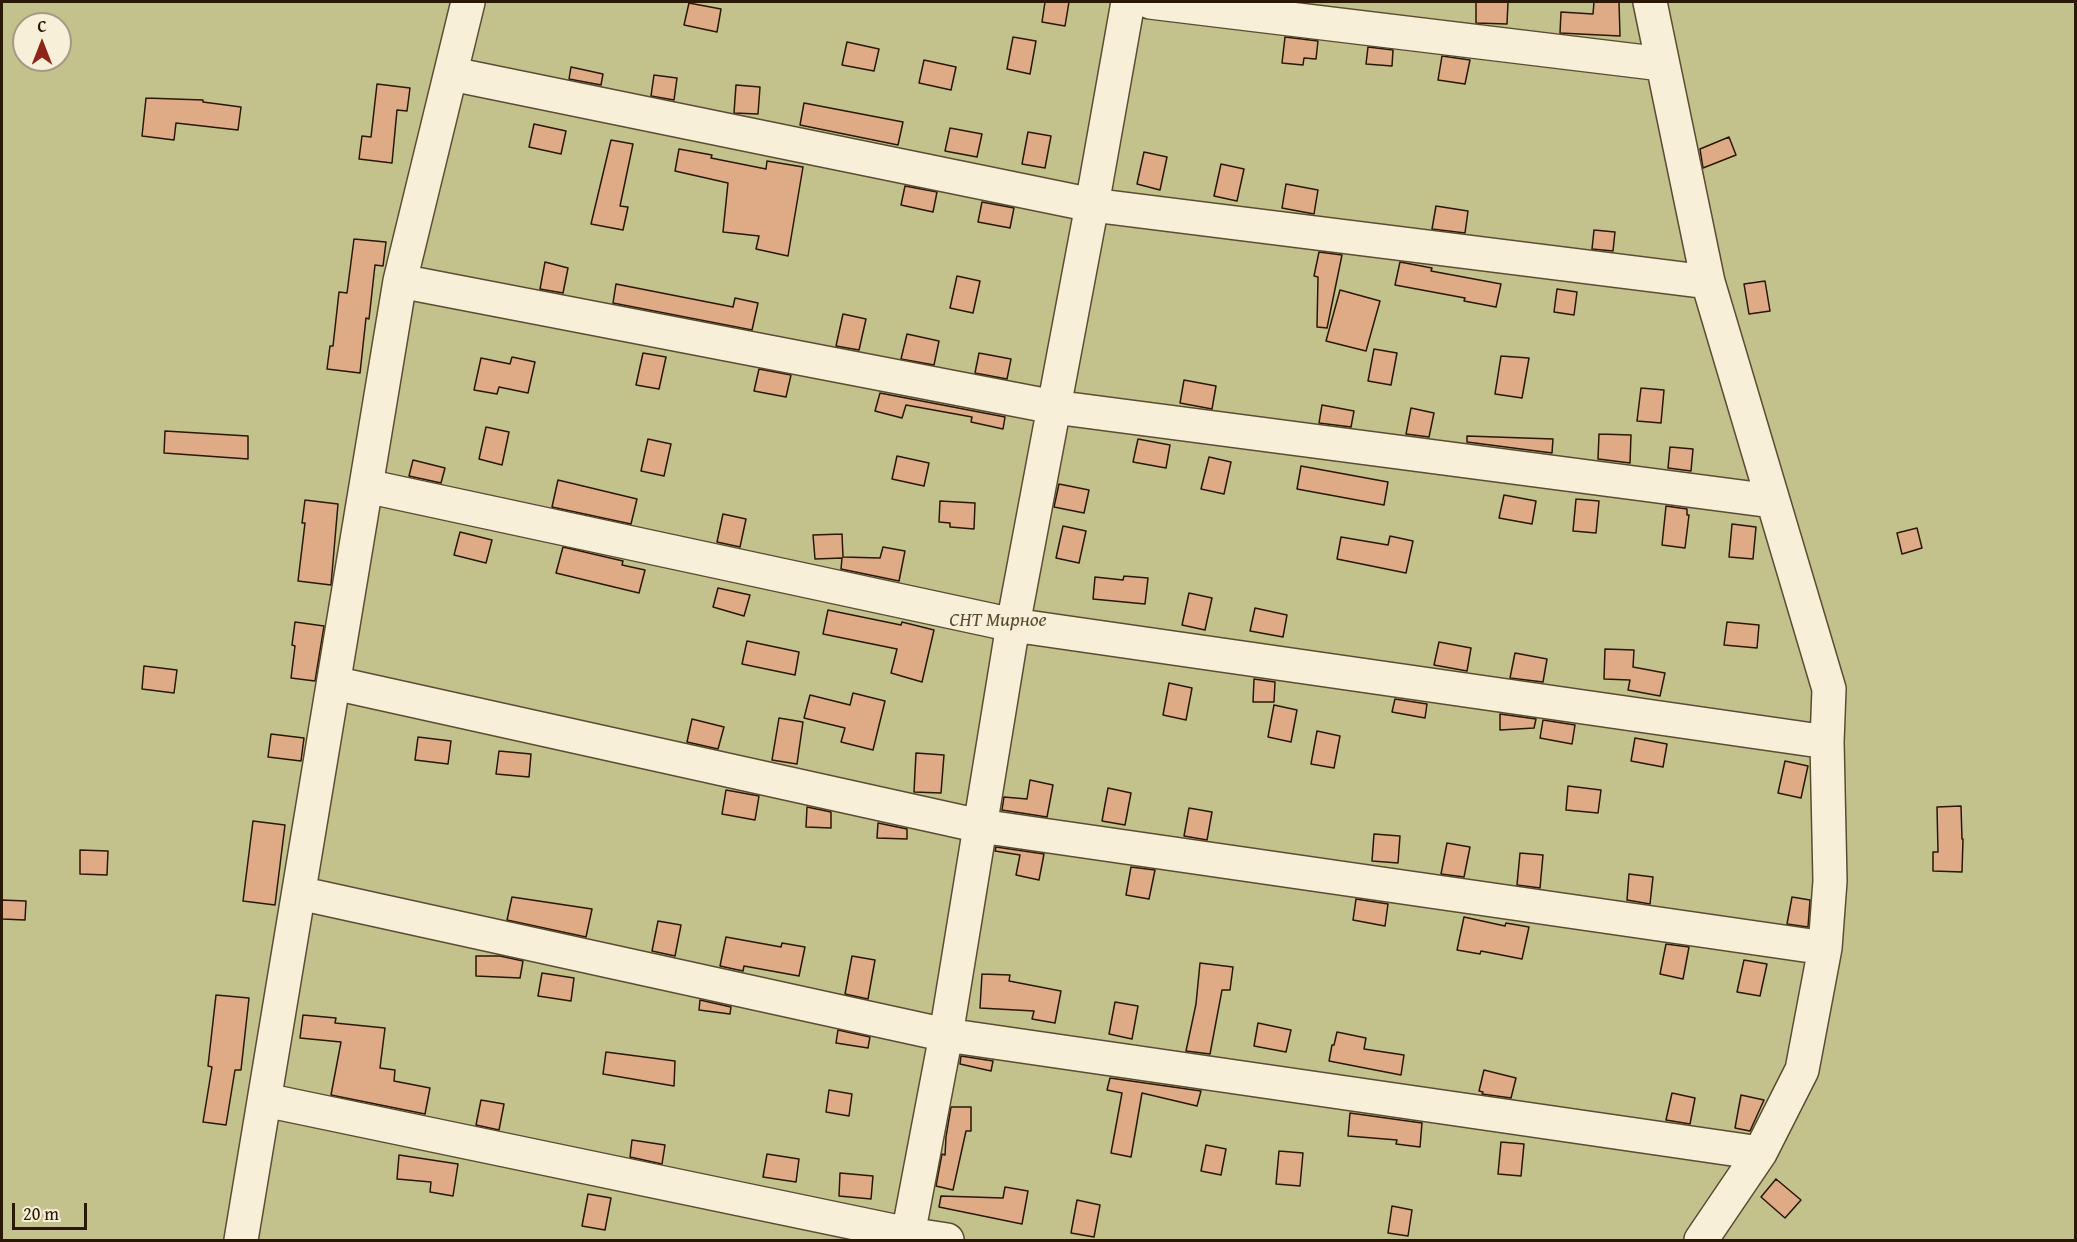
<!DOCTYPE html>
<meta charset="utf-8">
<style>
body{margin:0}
#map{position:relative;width:2077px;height:1242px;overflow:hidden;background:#f3e6c1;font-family:"Gentium Book Plus",serif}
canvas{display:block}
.frame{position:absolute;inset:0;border:3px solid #2a1804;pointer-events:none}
.north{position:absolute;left:12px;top:12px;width:60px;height:60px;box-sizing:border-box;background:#f7efd7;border:2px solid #a59983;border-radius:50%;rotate:0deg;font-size:16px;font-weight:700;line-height:24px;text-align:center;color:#2a1804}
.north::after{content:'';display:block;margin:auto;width:21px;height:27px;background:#8f2418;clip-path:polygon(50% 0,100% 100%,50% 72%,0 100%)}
.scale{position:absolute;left:12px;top:1203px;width:75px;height:27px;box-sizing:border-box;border:3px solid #2a1804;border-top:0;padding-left:8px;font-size:18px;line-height:21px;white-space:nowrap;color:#2a1804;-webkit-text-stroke:4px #f7efd7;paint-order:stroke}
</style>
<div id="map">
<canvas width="2077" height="1242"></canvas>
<div class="frame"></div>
<div class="north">С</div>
<div class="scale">20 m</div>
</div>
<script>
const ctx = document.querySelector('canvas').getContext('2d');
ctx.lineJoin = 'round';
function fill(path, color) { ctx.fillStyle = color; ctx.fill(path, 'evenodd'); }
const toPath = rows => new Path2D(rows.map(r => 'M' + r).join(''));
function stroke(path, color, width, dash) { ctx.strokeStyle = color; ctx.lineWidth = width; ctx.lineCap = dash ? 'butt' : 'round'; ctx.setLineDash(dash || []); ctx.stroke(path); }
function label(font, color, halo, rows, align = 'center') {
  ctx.font = font + ' "Gentium Book Plus",serif'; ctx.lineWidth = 4.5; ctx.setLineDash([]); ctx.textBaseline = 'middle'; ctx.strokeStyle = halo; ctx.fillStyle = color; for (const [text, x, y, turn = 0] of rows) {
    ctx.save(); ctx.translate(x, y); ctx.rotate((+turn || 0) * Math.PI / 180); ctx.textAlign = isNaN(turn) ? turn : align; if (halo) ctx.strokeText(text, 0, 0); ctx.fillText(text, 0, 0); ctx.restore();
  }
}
const green = toPath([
 [2,2,2075,2,2075,1240,2,1240],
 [24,24,60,24,60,60,24,60]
]);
const building = toPath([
 [1045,2,1069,2,1065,26,1042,22,1045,2],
 [1476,2,1508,2,1507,24,1476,23,1476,2],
 [1594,2,1619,2,1620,36,1560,33,1561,12,1593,14,1594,2],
 [689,3,721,9,717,32,684,25,689,3],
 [1013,37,1036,41,1030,74,1007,69,1013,37],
 [1285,37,1318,41,1316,59,1304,58,1303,65,1282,63,1285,37],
 [847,42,879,49,874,71,842,65,847,42],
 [1368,47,1393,50,1392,66,1366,64,1368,47],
 [1442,56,1470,60,1465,84,1438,80,1442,56],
 [924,60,956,67,951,90,919,83,924,60],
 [571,67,603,74,601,85,569,79,571,67],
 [654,75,677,78,674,100,651,96,654,75],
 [377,84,410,88,407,111,397,110,392,163,359,159,362,136,371,137,377,84],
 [736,85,760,87,758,114,734,113,736,85],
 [146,98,203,100,203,102,241,107,238,130,176,123,174,140,142,136,146,98],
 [804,103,903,122,898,145,800,125,804,103],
 [534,124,566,131,561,154,529,147,534,124],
 [950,128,982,134,977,157,945,151,950,128],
 [1028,132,1051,136,1045,168,1022,164,1028,132],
 [1729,137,1736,155,1703,168,1700,149,1729,137],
 [611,140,633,144,620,206,628,207,623,230,591,224,611,140],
 [679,149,712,155,711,158,766,169,767,161,803,167,788,256,756,249,759,236,723,232,728,183,675,171,679,149],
 [1144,152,1167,157,1160,190,1137,184,1144,152],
 [1221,164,1244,169,1237,201,1214,196,1221,164],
 [1286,184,1318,190,1314,214,1282,208,1286,184],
 [905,186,937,192,933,212,901,205,905,186],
 [982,202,1014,208,1010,228,978,222,982,202],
 [1436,206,1468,211,1465,233,1432,229,1436,206],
 [1594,230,1615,232,1613,251,1592,249,1594,230],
 [354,239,386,242,383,266,375,265,369,319,366,318,360,373,327,369,330,346,333,346,339,292,347,293,354,239],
 [1319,252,1342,255,1327,328,1317,327,1318,277,1314,276,1319,252],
 [545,262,568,268,563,293,540,289,545,262],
 [1400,262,1432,268,1431,271,1501,284,1496,307,1464,301,1465,298,1395,285,1400,262],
 [957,276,980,281,973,313,950,308,957,276],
 [1765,281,1770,311,1749,314,1744,284,1765,281],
 [616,284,733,307,735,298,758,303,752,330,613,303,616,284],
 [1557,289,1577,292,1574,315,1554,312,1557,289],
 [1340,290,1380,301,1366,351,1326,341,1340,290],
 [843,314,866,319,859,350,836,346,843,314],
 [907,334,939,341,934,365,901,359,907,334],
 [1374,349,1397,353,1391,385,1368,381,1374,349],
 [643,353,666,357,659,389,636,385,643,353],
 [979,353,1011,359,1007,379,975,373,979,353],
 [1501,356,1529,358,1522,398,1495,394,1501,356],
 [512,357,535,362,528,393,499,387,497,394,474,390,481,358,510,364,512,357],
 [759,369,791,375,786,397,754,391,759,369],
 [1184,380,1216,386,1212,409,1180,403,1184,380],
 [1641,388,1664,390,1661,423,1637,421,1641,388],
 [880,393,1005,417,1003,429,971,422,972,417,906,405,902,418,875,411,880,393],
 [1322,405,1354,411,1351,427,1319,423,1322,405],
 [1411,408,1434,413,1429,437,1406,434,1411,408],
 [486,427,509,432,502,465,479,459,486,427],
 [165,431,248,436,248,459,164,453,165,431],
 [1599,434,1631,435,1630,463,1598,459,1599,434],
 [1467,436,1553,439,1552,453,1467,442,1467,436],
 [648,439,671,444,664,476,641,471,648,439],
 [1138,439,1170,445,1166,468,1133,462,1138,439],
 [1670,447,1693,449,1691,471,1668,468,1670,447],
 [897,456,929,463,924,486,892,479,897,456],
 [1209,457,1231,462,1224,494,1201,489,1209,457],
 [413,460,445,468,441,483,409,476,413,460],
 [1301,466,1388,482,1384,505,1297,489,1301,466],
 [558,480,637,499,631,524,552,507,558,480],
 [1059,484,1089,490,1084,513,1054,507,1059,484],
 [1504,495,1536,501,1532,524,1499,518,1504,495],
 [1576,499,1599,501,1596,533,1573,531,1576,499],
 [305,500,338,504,331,585,298,581,305,523,302,523,305,500],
 [940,501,975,503,974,529,950,527,950,523,939,522,940,501],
 [1666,506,1687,509,1687,515,1689,515,1685,548,1662,545,1666,506],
 [723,514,746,519,740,547,717,542,723,514],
 [1732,524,1756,527,1753,559,1729,557,1732,524],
 [1063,526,1086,531,1079,563,1056,558,1063,526],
 [1917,528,1922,548,1902,554,1897,533,1917,528],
 [460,532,492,540,486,563,454,555,460,532],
 [842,534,843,557,880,558,883,547,905,551,899,581,841,569,842,558,815,559,813,535,842,534],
 [1390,536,1413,541,1406,573,1337,559,1341,537,1388,545,1390,536],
 [563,547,623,561,622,565,645,570,639,593,556,573,563,547],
 [1124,576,1148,578,1145,604,1093,599,1095,577,1123,580,1124,576],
 [718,588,750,595,744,616,713,607,718,588],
 [1189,593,1212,598,1205,630,1182,625,1189,593],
 [1255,608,1287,615,1283,637,1250,631,1255,608],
 [828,610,901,625,902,622,934,630,922,682,891,673,897,649,823,634,828,610],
 [295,622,324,626,315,681,291,678,295,646,292,645,295,622],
 [1727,622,1759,625,1757,648,1724,645,1727,622],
 [747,641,799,652,795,675,742,664,747,641],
 [1439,642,1471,648,1467,671,1434,665,1439,642],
 [1605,649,1634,650,1633,667,1665,673,1660,696,1628,690,1630,680,1604,679,1605,649],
 [1515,653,1547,659,1543,682,1510,678,1515,653],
 [144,666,177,670,174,693,142,689,144,666],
 [1254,679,1275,682,1274,702,1253,702,1254,679],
 [1169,683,1192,688,1186,720,1163,715,1169,683],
 [853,693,885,701,873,750,841,742,845,728,804,718,810,695,850,705,853,693],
 [1395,699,1427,704,1425,718,1392,712,1395,699],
 [1274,705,1297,710,1291,742,1268,737,1274,705],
 [1500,714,1536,719,1534,728,1500,730,1500,714],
 [779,718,803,722,797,764,772,760,779,718],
 [692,719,724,727,718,749,687,742,692,719],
 [1543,720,1575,725,1572,744,1540,738,1543,720],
 [1317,731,1340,736,1334,768,1311,764,1317,731],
 [271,734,304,738,301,761,268,757,271,734],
 [418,737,451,741,448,764,415,760,418,737],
 [1635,738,1667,744,1663,767,1631,761,1635,738],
 [499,751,531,754,529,777,496,774,499,751],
 [916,753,944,755,941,793,914,792,916,753],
 [1785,761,1808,766,1801,798,1778,793,1785,761],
 [1030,780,1053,785,1047,817,1002,810,1004,797,1027,799,1030,780],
 [1568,786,1601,790,1598,813,1566,810,1568,786],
 [1108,788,1131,793,1125,825,1102,821,1108,788],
 [726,790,759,796,755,820,722,814,726,790],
 [1961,806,1962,839,1963,839,1962,872,1933,871,1933,852,1938,852,1937,807,1961,806],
 [807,807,831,812,831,828,806,827,807,807],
 [1189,808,1212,812,1207,840,1184,836,1189,808],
 [253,821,285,825,275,905,243,901,253,821],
 [878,823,907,829,907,839,877,838,878,823],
 [1374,834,1400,836,1398,863,1372,861,1374,834],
 [1447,843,1470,847,1464,877,1441,874,1447,843],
 [996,847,1044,854,1039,880,1016,875,1020,855,995,851,996,847],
 [80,850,108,851,107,875,80,874,80,850],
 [1520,853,1543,855,1540,888,1517,885,1520,853],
 [1131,867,1155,870,1149,899,1126,895,1131,867],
 [1629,874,1653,877,1650,904,1627,900,1629,874],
 [512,897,592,909,586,937,507,920,512,897],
 [1792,897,1810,900,1808,927,1787,924,1792,897],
 [1356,899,1388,904,1385,926,1353,920,1356,899],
 [2,900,26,901,25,920,2,919,2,900],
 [1464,917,1505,926,1506,923,1529,927,1522,959,1481,951,1480,954,1457,950,1464,917],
 [658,921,681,925,675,956,652,951,658,921],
 [726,937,781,947,782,943,805,947,799,976,744,966,743,971,720,966,726,937],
 [1666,944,1689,947,1683,979,1660,974,1666,944],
 [476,956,500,956,523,961,520,978,476,976,476,956],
 [852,956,875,960,868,999,845,994,852,956],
 [1744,960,1767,964,1760,996,1737,992,1744,960],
 [1200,963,1233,967,1230,990,1222,990,1210,1054,1186,1051,1196,1004,1200,963],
 [542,973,574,978,571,1001,538,996,542,973],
 [982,974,1010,975,1009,981,1061,991,1055,1023,1032,1019,1034,1011,980,1008,982,974],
 [216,995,249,998,241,1070,235,1070,226,1125,203,1122,212,1067,208,1066,216,995],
 [700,1000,731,1007,730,1014,699,1010,700,1000],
 [1115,1002,1138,1006,1132,1039,1109,1034,1115,1002],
 [303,1015,336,1018,335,1023,385,1028,380,1068,395,1070,394,1081,430,1088,425,1114,331,1095,341,1042,300,1038,303,1015],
 [1258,1023,1291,1030,1286,1052,1254,1046,1258,1023],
 [838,1030,870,1037,868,1048,836,1043,838,1030],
 [1337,1032,1366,1038,1364,1049,1404,1055,1401,1075,1329,1061,1332,1045,1334,1045,1337,1032],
 [606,1052,675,1061,674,1086,603,1074,606,1052],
 [961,1056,993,1061,991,1071,960,1064,961,1056],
 [1484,1070,1516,1078,1511,1098,1482,1094,1483,1092,1479,1091,1484,1070],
 [1110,1078,1201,1091,1197,1106,1142,1093,1131,1157,1111,1153,1122,1093,1107,1090,1110,1078],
 [829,1090,852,1094,849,1116,826,1112,829,1090],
 [1672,1093,1695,1098,1690,1124,1666,1120,1672,1093],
 [1741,1095,1764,1100,1750,1131,1735,1128,1741,1095],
 [481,1100,504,1104,499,1130,476,1125,481,1100],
 [951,1107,971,1107,971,1131,966,1131,953,1190,936,1186,942,1154,945,1155,946,1137,951,1107],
 [1350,1113,1422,1123,1420,1147,1396,1144,1397,1140,1348,1136,1350,1113],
 [632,1140,665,1145,662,1164,630,1157,632,1140],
 [1501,1142,1524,1144,1521,1176,1498,1174,1501,1142],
 [1206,1145,1226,1149,1221,1175,1201,1171,1206,1145],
 [1279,1151,1303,1153,1300,1186,1276,1184,1279,1151],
 [767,1154,799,1159,796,1182,763,1177,767,1154],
 [399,1155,458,1164,453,1196,430,1192,431,1182,397,1179,399,1155],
 [840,1173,873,1176,871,1199,839,1196,840,1173],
 [1776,1179,1801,1200,1785,1218,1761,1197,1776,1179],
 [1005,1187,1028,1191,1022,1224,939,1207,941,1196,1003,1198,1005,1187],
 [588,1194,611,1198,605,1230,582,1226,588,1194],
 [1077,1200,1100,1205,1094,1237,1071,1233,1077,1200],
 [1392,1206,1412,1210,1408,1236,1388,1233,1392,1206]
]);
const minor = toPath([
 [1150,2,1662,64],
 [1650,2,1708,282,1829,689,1827,742,1830,881,1825,948,1802,1070,1760,1153,1701,1240],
 [452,74,1092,205,1708,282],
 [400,281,1054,407,1772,501],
 [366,486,1013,625,1827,742],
 [334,683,980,826,1825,948],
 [299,893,946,1035,1760,1153],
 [265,1100,908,1234,947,1240],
 [241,1240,400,281,468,2],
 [907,1240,946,1035,1013,625,1092,205,1128,2]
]);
const parkNames = [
 ["СНТ Мирное",998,621]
];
fill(green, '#c3c28d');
fill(building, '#deab86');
stroke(building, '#2a1804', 1.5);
stroke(minor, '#5c4c33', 36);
stroke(minor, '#f7efd7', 33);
label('italic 20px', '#584b2d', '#f7efd7', parkNames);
</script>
